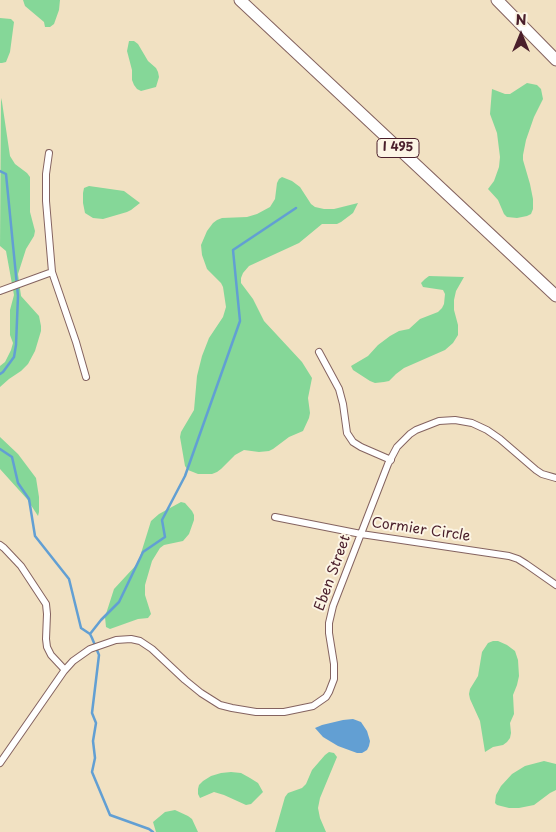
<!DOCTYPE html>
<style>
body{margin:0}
#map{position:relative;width:556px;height:832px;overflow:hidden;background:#f1e1c2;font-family:"Playpen Sans",sans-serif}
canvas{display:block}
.north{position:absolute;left:496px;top:10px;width:50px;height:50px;-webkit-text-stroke:4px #fcf5e5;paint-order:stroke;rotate:0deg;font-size:14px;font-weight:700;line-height:20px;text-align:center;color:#4a1f2b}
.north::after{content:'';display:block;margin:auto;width:18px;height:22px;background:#4a1f2b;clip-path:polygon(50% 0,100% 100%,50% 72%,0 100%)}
</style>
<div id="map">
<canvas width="556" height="832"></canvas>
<div class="north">N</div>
</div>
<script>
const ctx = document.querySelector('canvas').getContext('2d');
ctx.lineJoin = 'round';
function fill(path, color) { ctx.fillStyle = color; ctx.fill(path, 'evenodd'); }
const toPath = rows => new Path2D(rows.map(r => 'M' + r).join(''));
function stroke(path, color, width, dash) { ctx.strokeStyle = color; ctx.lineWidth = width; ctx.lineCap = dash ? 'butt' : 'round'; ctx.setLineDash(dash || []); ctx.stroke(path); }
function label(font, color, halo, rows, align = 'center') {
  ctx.font = font + ' "Playpen Sans",sans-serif'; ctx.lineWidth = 4; ctx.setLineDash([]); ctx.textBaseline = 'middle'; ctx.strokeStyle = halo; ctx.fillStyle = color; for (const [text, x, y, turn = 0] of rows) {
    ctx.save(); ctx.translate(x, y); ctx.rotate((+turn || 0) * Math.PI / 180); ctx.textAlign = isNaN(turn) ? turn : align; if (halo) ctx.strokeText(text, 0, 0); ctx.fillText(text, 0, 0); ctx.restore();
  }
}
const green = toPath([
 [23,0,60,0,59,10,54,24,50,27,45,27,44,22,25,6],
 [0,18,11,19,14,22,10,52,6,62,2,63,0,63],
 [129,41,134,41,138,44,148,61,156,68,158,72,159,77,156,87,141,91,137,89,134,85,132,80,132,70,127,51],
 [527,83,537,85,541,89,543,99,534,117,526,140,523,155,523,160,530,184,533,199,533,209,531,214,527,216,517,218,507,217,504,214,498,200,488,189,494,181,499,167,500,157,497,133,490,114,492,89,505,94,510,94],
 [1,98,2,102,10,156,15,164,27,173,30,177,30,212,35,231,34,236,26,249,18,274,21,296,39,316,41,326,41,331,35,351,28,364,21,371,9,379,0,387,0,366,5,362,11,350,13,343,10,335,10,310,14,295,6,251,0,246],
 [282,177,292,181,300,187,311,204,315,207,324,209,334,209,358,203,353,213,341,222,337,224,322,224,299,243,249,266,243,273,241,278,241,283,253,299,264,321,302,362,312,378,308,398,310,413,309,418,303,431,289,437,273,449,269,451,259,452,244,450,235,455,221,469,217,472,212,474,198,474,188,470,185,466,180,437,181,432,194,410,197,376,202,356,209,338,223,317,226,307,223,287,221,283,207,269,202,255,201,245,207,231,213,223,217,220,222,218,247,217,257,214,270,207,275,199,277,183,279,179],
 [89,186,124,191,140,203,131,210,127,212,103,219,93,218,85,213,83,203,83,193,84,188],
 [429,276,464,277,456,291,454,300,454,310,458,325,458,335,453,343,445,350,404,368,396,374,389,381,384,382,375,383,370,381,353,370,351,366,368,356,378,345,390,336,399,331,409,329,420,319,438,312,442,308,444,304,445,294,443,290,423,287,421,283,425,279],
 [0,437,18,454,36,478,39,497,39,512,38,516,27,499,0,469],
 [181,502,185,503,192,511,194,515,194,520,189,534,183,541,164,545,160,548,152,561,145,585,145,595,151,614,148,618,138,619,110,629,106,627,105,617,114,589,138,563,151,521,159,514],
 [493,641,498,641,507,645,515,651,518,660,519,676,517,685,513,695,514,714,510,723,511,733,510,738,507,742,503,745,493,747,485,752,480,721,470,699,469,694,470,689,478,676,482,652,488,643],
 [329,752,334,753,337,757,320,798,318,808,320,818,326,832,275,832,285,797,288,793,302,788,306,784,312,770,325,755],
 [544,761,556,764,556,790,550,793,534,805,519,808,509,808,497,805,495,803,496,795,501,786,512,774,525,766],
 [231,772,241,773,250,778,258,783,263,792,251,804,246,805,224,795,214,792,200,798,198,794,198,789,199,785,203,781,211,776,221,773],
 [175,810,188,816,192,819,198,832,156,832,153,822,165,812]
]);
const water = toPath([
 [353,719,361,722,367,731,370,741,369,746,367,750,362,753,357,753,338,746,323,737,315,728,322,725,343,720]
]);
const stream = toPath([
 [0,171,6,174,18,296,16,345,14,357,3,372,0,374],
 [0,449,12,457,18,483,29,499,35,536,69,579,81,628,90,634,92,638,99,655,92,713,96,723,93,741,95,758,92,772,110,815,149,829,153,832],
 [90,634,101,620,119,602,143,552,165,537,162,520,185,476,240,321,233,250,296,208]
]);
const street = toPath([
 [49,153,46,174,46,201,52,272,76,342,86,377],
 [0,291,52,272],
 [319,352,339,389,343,404,347,433,353,442,361,447,391,460],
 [275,517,361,534,509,556,518,559,526,564,556,585],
 [0,545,4,548,21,566,46,604,47,614,46,639,47,647,51,655,65,670],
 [0,763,64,671,73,661,90,649,116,640,131,639,140,641,152,649,185,680,201,693,220,705,232,708,256,712,284,712,313,706,326,697,329,692,334,679,334,664,329,633,329,623,333,606,388,464,397,447,410,434,416,430,439,421,455,420,472,423,487,430,500,439,536,470,542,474,556,478]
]);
const highway = toPath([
 [240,0,556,296],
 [497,0,556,60]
]);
const shields = [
 [398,148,42]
];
const shieldNames = [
 ["I 495",398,148]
];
const streetNames = [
 ["Cormier Circle",421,530,8],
 ["Eben Street",333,573,-70]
];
fill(green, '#85d798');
fill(water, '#629fd3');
stroke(stream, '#629fd3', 2.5);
stroke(street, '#846360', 8);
stroke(highway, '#846360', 13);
stroke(street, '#fff', 6);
stroke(highway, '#fff', 11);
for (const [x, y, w] of shields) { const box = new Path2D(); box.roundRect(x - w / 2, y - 9.5, w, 19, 4); ctx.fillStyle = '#fcf5e5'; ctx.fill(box); stroke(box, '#4a1f2b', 1); }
label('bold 12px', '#4a1f2b', null, shieldNames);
label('14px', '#4a1f2b', '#fcf5e5', streetNames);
</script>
